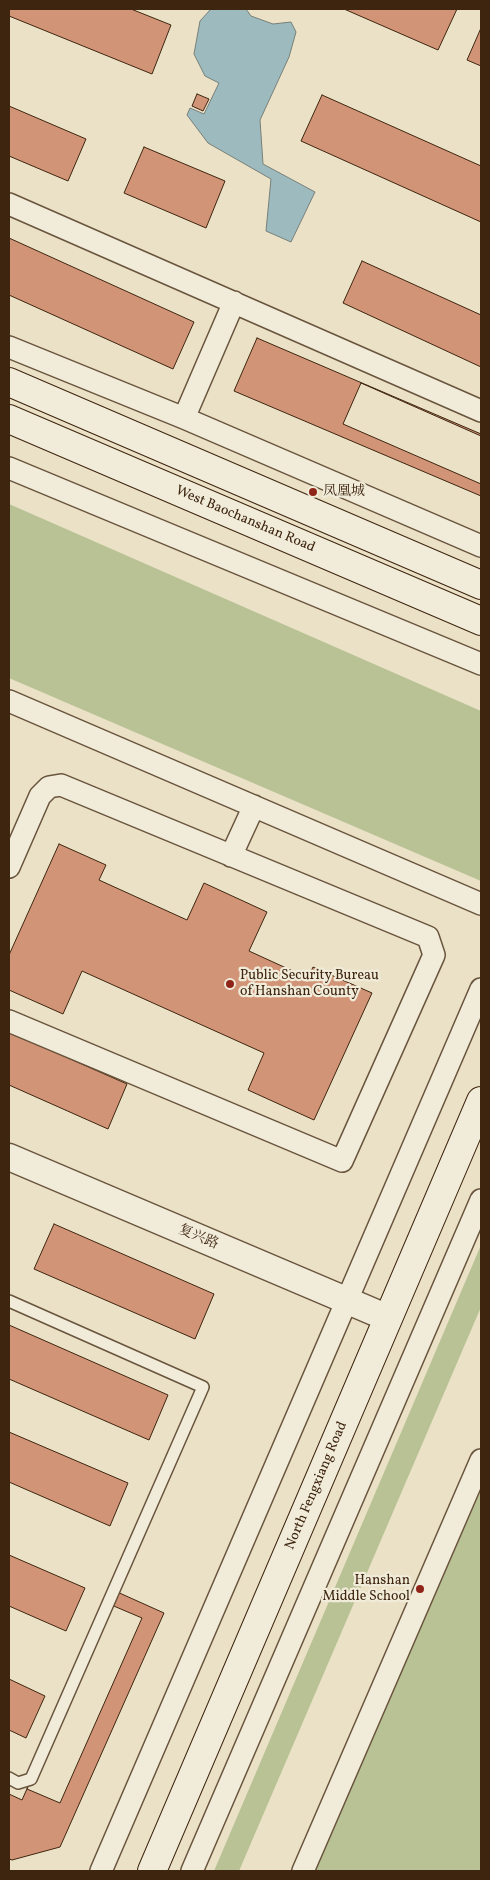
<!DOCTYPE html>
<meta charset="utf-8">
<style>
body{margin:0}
#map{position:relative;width:490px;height:1880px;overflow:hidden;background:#eae1c6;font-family:Vollkorn,serif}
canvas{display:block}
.frame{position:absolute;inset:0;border:10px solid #3e250f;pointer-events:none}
</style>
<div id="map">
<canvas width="490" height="1880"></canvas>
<div class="frame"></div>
</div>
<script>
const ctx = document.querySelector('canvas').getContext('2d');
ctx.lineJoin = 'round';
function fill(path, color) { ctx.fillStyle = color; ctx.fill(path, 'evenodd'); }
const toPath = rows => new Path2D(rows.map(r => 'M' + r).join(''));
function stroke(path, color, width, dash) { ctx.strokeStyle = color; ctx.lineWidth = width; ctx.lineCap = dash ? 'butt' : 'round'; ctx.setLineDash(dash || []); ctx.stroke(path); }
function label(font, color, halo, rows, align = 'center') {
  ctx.font = font + ' Vollkorn,"Noto Serif SC",serif'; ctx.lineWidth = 4.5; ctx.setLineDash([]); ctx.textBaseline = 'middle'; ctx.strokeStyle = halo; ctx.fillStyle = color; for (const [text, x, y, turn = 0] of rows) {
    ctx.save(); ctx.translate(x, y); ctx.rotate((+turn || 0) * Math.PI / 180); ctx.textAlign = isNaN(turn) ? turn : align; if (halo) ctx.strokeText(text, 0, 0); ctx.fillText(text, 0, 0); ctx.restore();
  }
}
const green = toPath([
 [9,504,481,711,481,881,9,678],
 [481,1245,481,1307,239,1871,214,1871],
 [481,1490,481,1871,315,1871]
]);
const water = toPath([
 [211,9,246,9,251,16,273,24,291,22,296,32,289,57,260,120,263,164,315,192,291,242,266,231,271,179,208,143,187,115,190,108,204,114,219,83,205,76,194,54,200,21,211,9]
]);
const building = toPath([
 [9,9,131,9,171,25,152,74,9,16,9,9],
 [344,9,457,9,438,50,344,9],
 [481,28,481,66,467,60,481,28],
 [197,94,209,99,203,111,192,106,197,94],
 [322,95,481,166,481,222,301,141,322,95],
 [9,106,86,139,68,181,9,156,9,106],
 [144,147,225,181,206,228,124,193,144,147],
 [9,238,194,322,173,369,9,295,9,238],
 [362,261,481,315,481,367,343,303,362,261],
 [257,338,481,434,481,496,234,391,257,338],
 [361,383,481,436,481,484,343,424,361,383],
 [59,844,106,865,99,880,187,920,204,883,267,912,249,951,308,978,313,967,372,993,314,1120,248,1090,264,1053,82,971,63,1014,9,990,9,955,59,844],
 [9,1032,127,1084,108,1129,9,1085,9,1032],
 [54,1224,214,1294,195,1339,34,1269,54,1224],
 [9,1325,168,1395,149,1440,9,1379,9,1325],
 [9,1432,128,1483,110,1526,9,1482,9,1432],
 [9,1555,85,1588,66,1631,9,1606,9,1555],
 [115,1591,164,1613,60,1847,12,1860,9,1859,9,1794,22,1800,115,1591],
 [109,1604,142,1618,60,1803,27,1789,109,1604],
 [9,1679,45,1696,26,1738,9,1730,9,1679]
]);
const service = toPath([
 [9,1301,203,1387,31,1779,18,1783,9,1778]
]);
const minor = toPath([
 [9,204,481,411],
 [9,347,184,418,481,546],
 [184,418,234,302],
 [9,468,481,664],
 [9,701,481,904],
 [231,856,254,806],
 [9,867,40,796,49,787,61,785,428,937,434,955,342,1161,9,1021],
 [101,1871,481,989],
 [192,1871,481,1200],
 [303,1871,481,1460]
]);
const tertiary = toPath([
 [9,1157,388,1318]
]);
const secondary = toPath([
 [9,382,481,585],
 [9,419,481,621],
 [152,1871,481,1101]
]);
const markers = [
 [313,492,5,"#8f2418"],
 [230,984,5,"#8f2418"],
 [420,1589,5,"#8f2418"]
];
const poiNames = [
 ["凤凰城",323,492],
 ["Public Security Bureau",240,976],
 ["of Hanshan County",240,992],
 ["Hanshan",410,1581,"right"],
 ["Middle School",410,1597,"right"]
];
const streetNames = [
 ["West Baochanshan Road",245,520,23],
 ["复兴路",198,1238,23],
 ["North Fengxiang Road",317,1486,-67]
];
fill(green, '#b8c294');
fill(water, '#9dbbbf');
stroke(water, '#777f79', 1);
fill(building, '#d29477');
stroke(building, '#3e250f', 1);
stroke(service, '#69543d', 14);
stroke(minor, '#69543d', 24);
stroke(tertiary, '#69543d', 29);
stroke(secondary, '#3e250f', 30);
stroke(service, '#f1ecda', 11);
stroke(minor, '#f1ecda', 21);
stroke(tertiary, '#f1ecda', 26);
stroke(secondary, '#f1ecda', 28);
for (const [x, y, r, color] of markers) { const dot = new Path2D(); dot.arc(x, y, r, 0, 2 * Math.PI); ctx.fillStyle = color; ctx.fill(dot); stroke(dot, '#f1ecda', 2); }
label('14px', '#3e250f', '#f1ecda', poiNames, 'left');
label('14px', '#3e250f', '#f1ecda', streetNames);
</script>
